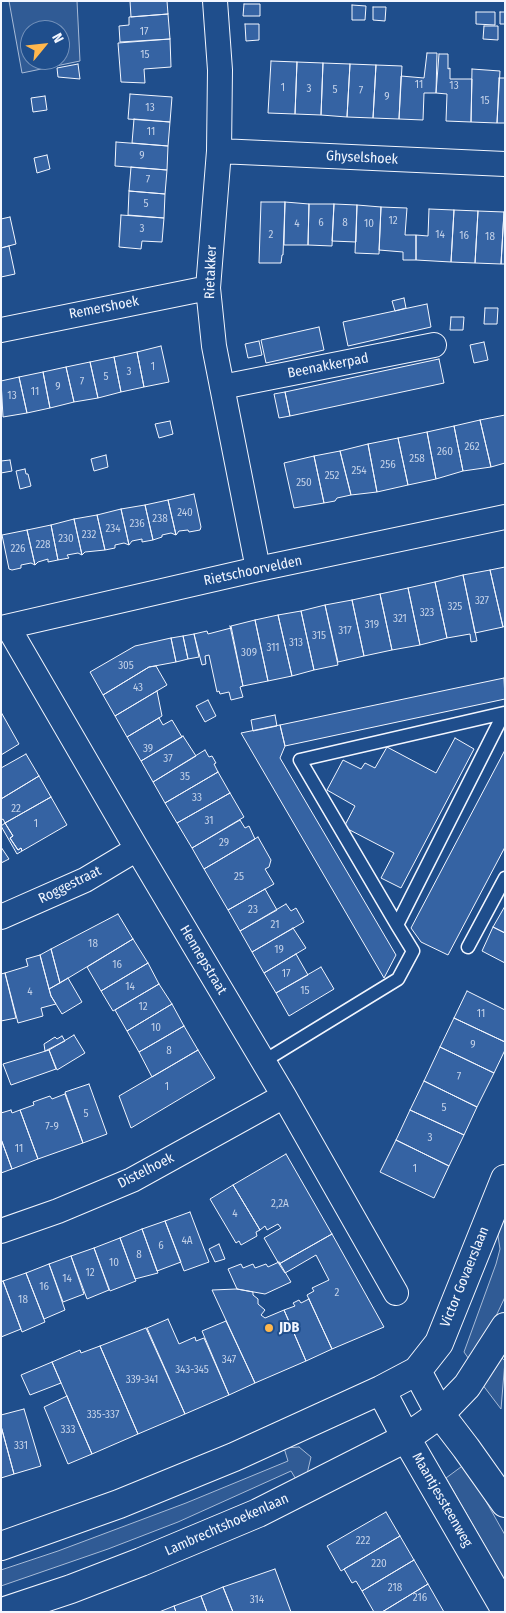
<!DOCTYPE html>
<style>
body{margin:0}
#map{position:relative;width:506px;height:1613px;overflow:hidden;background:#1f4e8c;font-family:"Fira Sans Condensed",sans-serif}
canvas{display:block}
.frame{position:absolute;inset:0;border:2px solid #f2f6ff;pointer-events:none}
.north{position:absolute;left:20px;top:20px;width:50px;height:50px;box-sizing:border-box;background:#1f4e8c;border:1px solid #7391ba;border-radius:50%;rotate:62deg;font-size:14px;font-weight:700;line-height:20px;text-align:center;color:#f2f6ff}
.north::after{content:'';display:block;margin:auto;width:18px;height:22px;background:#ffb74d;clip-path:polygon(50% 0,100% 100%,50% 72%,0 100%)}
</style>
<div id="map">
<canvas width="506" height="1613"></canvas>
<div class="frame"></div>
<div class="north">N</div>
</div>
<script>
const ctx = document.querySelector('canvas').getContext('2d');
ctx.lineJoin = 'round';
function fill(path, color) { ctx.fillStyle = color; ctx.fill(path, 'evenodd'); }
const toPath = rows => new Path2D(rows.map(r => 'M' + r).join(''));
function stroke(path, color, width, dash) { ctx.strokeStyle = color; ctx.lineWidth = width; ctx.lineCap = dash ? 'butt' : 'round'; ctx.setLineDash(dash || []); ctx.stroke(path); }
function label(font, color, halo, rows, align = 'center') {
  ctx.font = font + ' "Fira Sans Condensed",sans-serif'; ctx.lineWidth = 4; ctx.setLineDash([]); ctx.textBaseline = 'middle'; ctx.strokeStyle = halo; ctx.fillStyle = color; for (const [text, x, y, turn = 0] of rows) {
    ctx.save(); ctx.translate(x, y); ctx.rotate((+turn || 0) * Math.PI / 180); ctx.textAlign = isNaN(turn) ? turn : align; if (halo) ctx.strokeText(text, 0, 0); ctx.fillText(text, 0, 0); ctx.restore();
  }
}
const built = toPath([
 [9,1,77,1,80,61,22,73,9,1],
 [30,30,60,30,60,60,30,60,30,30],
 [505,1210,505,1297,473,1365,464,1352,496,1264,500,1249,498,1236,500,1227,505,1210],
 [499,1358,502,1358,505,1361,501,1409,482,1384,499,1358],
 [299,1447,311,1457,307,1474,297,1481,291,1471,178,1522,108,1549,1,1586,1,1570,58,1551,186,1503,288,1461,284,1448,299,1447],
 [465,1464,505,1535,505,1581,446,1478,465,1464]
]);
const building = toPath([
 [130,1,167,1,168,14,131,17,130,1],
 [244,4,260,4,260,16,243,16,244,4],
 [352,5,366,6,365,20,352,20,352,5],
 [373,7,386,7,385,21,373,20,373,7],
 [476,12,495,12,495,25,476,24,476,12],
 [500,12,505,12,505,24,500,24,500,12],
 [168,14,170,39,120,42,119,26,129,25,129,17,168,14],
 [245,24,259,24,259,40,246,41,245,24],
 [484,26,498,26,498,40,483,39,484,26],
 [170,39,171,67,144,69,145,83,121,82,118,43,170,39],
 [427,53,437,53,436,93,424,93,423,120,399,119,401,76,424,78,427,53],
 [439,54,448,54,448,69,450,68,450,79,472,79,471,122,446,121,447,94,436,93,439,54],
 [271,61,297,62,295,114,268,113,271,61],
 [297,62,323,63,321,115,295,114,297,62],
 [323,63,350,64,347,117,321,115,323,63],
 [78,64,80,79,58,77,57,68,78,64],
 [350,64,376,65,373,118,347,117,350,64],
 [376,65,402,66,399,119,373,118,376,65],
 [472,69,500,71,497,123,471,122,472,69],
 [499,78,505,78,505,123,497,123,499,78],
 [130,94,172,97,170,122,128,119,130,94],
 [45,96,47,110,33,112,31,98,45,96],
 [134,119,170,122,168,146,132,143,134,119],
 [116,142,168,146,167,170,115,166,116,142],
 [47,155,50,169,37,173,34,158,47,155],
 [131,167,167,170,165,194,129,191,131,167],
 [129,191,165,194,164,218,128,215,129,191],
 [261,202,285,202,283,255,282,255,281,263,259,263,261,202],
 [285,202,309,204,308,245,284,245,285,202],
 [309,204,334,204,332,246,308,245,309,204],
 [334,204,357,205,356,242,332,241,334,204],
 [357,205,381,207,379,254,355,253,357,205],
 [381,207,407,208,405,235,416,235,416,260,403,260,403,252,379,250,381,207],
 [429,209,454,210,451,262,416,260,416,235,428,236,429,209],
 [454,210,478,211,475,263,451,262,454,210],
 [478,211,504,212,501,264,475,263,478,211],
 [504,212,505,212,505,264,501,264,504,212],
 [121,215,164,218,162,242,142,241,141,249,119,247,121,215],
 [10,217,16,244,1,248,1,219,10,217],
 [9,246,15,274,1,277,1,248,9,246],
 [404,298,406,308,395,311,392,301,404,298],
 [427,304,431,327,348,346,343,322,427,304],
 [485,308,498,308,497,324,484,324,485,308],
 [451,317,464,317,463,330,450,330,451,317],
 [319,327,324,350,266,363,261,340,319,327],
 [259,341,262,355,248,358,245,344,259,341],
 [484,342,488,360,474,363,470,345,484,342],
 [161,346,169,382,144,387,137,352,161,346],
 [137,352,144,387,121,392,114,357,137,352],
 [114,357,121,392,98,398,90,362,114,357],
 [439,359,444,383,290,416,285,392,439,359],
 [90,362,98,398,74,402,66,367,90,362],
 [66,367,74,402,50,408,43,372,66,367],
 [43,372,50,408,27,413,19,377,43,372],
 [19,377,27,413,3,417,1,381,19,377],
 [285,392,290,416,279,418,274,394,285,392],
 [505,415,505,463,491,467,480,420,505,415],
 [480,420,491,467,463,471,454,426,480,420],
 [170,421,173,434,159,438,155,424,170,421],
 [454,426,463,471,436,479,427,432,454,426],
 [427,432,436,479,408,485,398,438,427,432],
 [398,438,408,485,377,492,368,444,398,438],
 [368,444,377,492,351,495,340,451,368,444],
 [340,451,351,495,337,498,335,501,324,503,314,456,340,451],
 [106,455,108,467,94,471,91,459,106,455],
 [314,456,324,503,294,508,284,463,314,456],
 [10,460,12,471,1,473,1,461,10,460],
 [25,469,26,474,28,474,31,486,20,489,16,471,25,469],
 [194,494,201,527,200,530,189,532,188,530,179,531,176,535,168,500,194,494],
 [168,500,176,535,171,533,162,535,162,537,153,540,145,505,168,500],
 [145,505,153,540,142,542,142,539,132,541,129,545,121,509,145,505],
 [121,509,129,545,124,543,115,545,115,548,105,550,97,515,121,509],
 [97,515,105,550,85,552,82,555,74,519,97,515],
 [74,519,82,555,78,553,67,555,69,558,58,560,51,525,74,519],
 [51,525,58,560,48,562,48,559,38,562,35,565,27,530,51,525],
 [27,530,35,565,31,563,21,565,21,568,12,570,9,569,2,535,27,530],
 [505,567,505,626,503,627,490,570,505,567],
 [490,570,503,627,475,633,463,575,490,570],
 [463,575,477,641,471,642,470,634,447,638,435,582,463,575],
 [435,582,447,638,420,645,408,588,435,582],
 [408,588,420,645,392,650,380,594,408,588],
 [380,594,392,650,364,656,352,600,380,594],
 [352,600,364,656,338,662,325,605,352,600],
 [325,605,338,665,314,670,301,611,325,605],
 [301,611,314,670,292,676,278,615,301,611],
 [278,615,292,676,268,681,255,620,278,615],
 [255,620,268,681,243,686,231,626,255,620],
 [230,626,243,686,240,687,243,697,231,700,229,692,220,694,219,691,217,692,209,655,205,656,206,664,202,665,194,634,207,631,208,634,231,628,230,626],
 [194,634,199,657,188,659,183,636,194,634],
 [183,636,188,659,176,662,171,638,183,636],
 [171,638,176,662,149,667,103,695,90,672,135,646,171,638],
 [156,666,167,685,115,716,103,695,149,667,156,666],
 [504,678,505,699,285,746,280,725,504,678],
 [157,691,162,716,127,737,115,716,157,691],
 [208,700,216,716,205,722,196,706,208,700],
 [1,712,19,744,1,755,1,712],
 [275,715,277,726,253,731,251,720,275,715],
 [159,718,163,725,172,720,182,737,141,761,127,737,159,718],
 [280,725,285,746,280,758,396,955,384,978,241,733,280,725],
 [183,736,196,756,153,782,141,761,183,736],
 [455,738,474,749,401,888,381,878,394,853,344,827,355,806,327,790,343,760,361,769,365,763,375,768,387,747,436,773,455,738],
 [205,750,209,757,212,756,216,763,214,764,218,772,165,803,153,782,205,750],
 [505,750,505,847,448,955,421,942,411,928,505,750],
 [26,754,39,776,1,799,1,768,26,754],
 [218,772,230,793,177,823,165,803,218,772],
 [39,776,51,797,5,823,3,819,1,820,1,799,39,776],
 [230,793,244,817,192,848,177,823,230,793],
 [51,797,67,825,22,851,21,848,18,850,10,838,13,836,5,823,51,797],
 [240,820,245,828,249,826,255,839,204,869,192,848,240,820],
 [5,823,13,836,10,838,18,850,21,848,22,851,17,854,1,826,5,823],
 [258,837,271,860,269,867,265,869,274,884,228,910,204,869,258,837],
 [1,847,9,859,1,863,1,847],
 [265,889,277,910,240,931,228,910,265,889],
 [286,904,291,911,296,908,304,922,252,952,240,931,286,904],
 [505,906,505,933,493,927,505,906],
 [118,914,133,939,60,983,51,949,118,914],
 [493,927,505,933,505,963,482,951,493,927],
 [293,928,306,948,264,973,252,952,293,928],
 [133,939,148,963,101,991,87,967,133,939],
 [51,949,60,983,49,989,40,955,51,949],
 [296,954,308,975,276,993,264,973,296,954],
 [40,955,51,996,56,1004,41,1008,43,1016,18,1023,5,973,28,966,26,959,40,955],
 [148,963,159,984,113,1011,101,991,148,963],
 [321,967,334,989,289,1016,276,993,321,967],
 [5,973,16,1018,1,1021,1,974,5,973],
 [68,978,82,1002,62,1014,51,996,49,989,68,978],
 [159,984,172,1004,127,1031,115,1010,159,984],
 [467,991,505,1010,505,1042,454,1018,467,991],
 [172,1004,184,1026,139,1052,127,1031,172,1004],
 [454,1018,505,1042,505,1050,494,1073,440,1047,454,1018],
 [184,1026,198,1050,152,1077,139,1052,184,1026],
 [74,1035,85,1053,57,1070,49,1050,74,1035],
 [62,1036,65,1041,45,1051,44,1044,55,1037,57,1039,62,1036],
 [440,1047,494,1073,477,1107,424,1081,440,1047],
 [49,1050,56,1069,11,1085,3,1064,49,1050],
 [198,1050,215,1078,131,1128,119,1096,198,1050],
 [424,1081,477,1107,464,1135,410,1110,424,1081],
 [89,1084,107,1134,83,1143,65,1092,89,1084],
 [65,1094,83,1143,38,1159,20,1110,34,1105,33,1102,50,1096,52,1099,65,1094],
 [11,1110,12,1113,20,1110,38,1159,12,1169,1,1139,1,1113,11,1110],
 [410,1110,464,1135,449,1166,396,1140,410,1110],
 [1,1139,12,1169,1,1173,1,1139],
 [396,1140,449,1166,434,1198,380,1172,396,1140],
 [286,1154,332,1234,279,1264,264,1238,281,1228,278,1224,267,1230,265,1226,260,1230,233,1185,286,1154],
 [233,1185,260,1230,256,1232,257,1236,241,1245,239,1241,236,1243,210,1199,233,1185],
 [190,1212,209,1262,184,1271,165,1221,190,1212],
 [165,1221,181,1262,157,1271,142,1229,165,1221],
 [142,1229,158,1273,135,1279,120,1238,142,1229],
 [332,1234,384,1327,332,1349,307,1295,314,1291,312,1288,329,1280,316,1255,285,1273,279,1264,332,1234],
 [120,1238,136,1281,110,1291,94,1248,120,1238],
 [219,1244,225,1259,215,1262,209,1249,219,1244],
 [94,1248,109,1290,87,1299,71,1256,94,1248],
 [71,1256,84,1294,63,1302,49,1264,71,1256],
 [279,1262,291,1282,265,1294,237,1289,228,1269,241,1264,243,1268,253,1264,255,1268,266,1264,268,1267,279,1262],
 [49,1264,65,1310,44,1319,26,1273,49,1264],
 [26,1273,45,1322,22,1332,3,1281,26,1273],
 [3,1281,21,1329,1,1337,1,1282,3,1281],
 [237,1289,253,1292,253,1295,258,1299,258,1304,265,1310,261,1315,265,1318,284,1310,306,1361,255,1383,212,1290,237,1289],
 [309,1299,332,1349,306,1361,284,1310,295,1306,293,1303,299,1300,301,1303,309,1299],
 [168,1319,179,1344,195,1337,196,1341,204,1338,229,1395,185,1414,147,1328,168,1319],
 [226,1321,255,1383,229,1395,202,1331,226,1321],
 [146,1328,185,1414,138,1434,100,1346,146,1328],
 [100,1346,138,1434,92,1454,52,1362,80,1350,81,1353,100,1346],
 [52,1362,61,1383,30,1395,21,1375,52,1362],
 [67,1396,92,1454,68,1464,44,1407,67,1396],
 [24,1409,41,1466,14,1474,1,1426,1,1415,24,1409],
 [1,1426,14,1474,1,1478,1,1426],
 [386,1512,400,1536,341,1571,327,1546,386,1512],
 [400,1536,414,1560,362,1591,356,1581,352,1583,344,1569,400,1536],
 [414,1560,428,1584,382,1612,374,1612,362,1591,414,1560],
 [275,1569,291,1612,233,1612,223,1587,275,1569],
 [428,1584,444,1612,382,1612,428,1584],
 [223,1587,233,1612,207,1612,201,1596,223,1587],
 [201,1596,207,1612,176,1612,174,1606,201,1596],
 [174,1606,176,1612,159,1612,174,1606]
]);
const lane = toPath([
 [468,947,505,878],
 [264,1061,398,979,413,951,397,925,300,760,504,713,397,925]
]);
const street = toPath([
 [215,1,220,70,219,151,208,288,214,346,258,569],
 [219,151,505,164],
 [1,330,208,288],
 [222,387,434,345],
 [8,627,137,849,284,1096,396,1293],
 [1,628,258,569,505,517],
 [1,917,85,880,137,849],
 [1,1231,58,1211,132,1180,284,1096]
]);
const secondary = toPath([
 [417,1371,440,1414,466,1448,505,1503],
 [381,1390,406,1438,505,1609],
 [1,1546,119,1504,234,1457,381,1390,417,1371,439,1343,505,1179],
 [2,1612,71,1589,141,1562,258,1513,406,1438,440,1414,467,1386,505,1327]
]);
const markers = [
 [269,1328,5,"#ffb74d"]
];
const numberNames = [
 ["17",144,32],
 ["15",145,55],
 ["11",419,85],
 ["13",454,86],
 ["1",283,88],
 ["3",309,89],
 ["5",335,90],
 ["7",361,91],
 ["9",387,97],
 ["15",485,101],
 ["13",150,108],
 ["11",151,132],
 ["9",142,156],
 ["7",148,180],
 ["5",146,204],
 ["12",393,221],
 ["6",321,223],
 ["8",345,223],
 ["4",297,224],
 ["10",369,224],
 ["3",142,229],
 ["2",271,235],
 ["14",440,235],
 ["16",464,236],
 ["18",490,237],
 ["1",153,367],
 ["3",129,372],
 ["5",106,377],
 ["7",82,382],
 ["9",58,387],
 ["11",35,392],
 ["13",12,396],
 ["262",472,447],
 ["260",445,452],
 ["258",417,459],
 ["256",388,465],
 ["254",359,471],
 ["252",332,476],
 ["250",304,483],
 ["240",185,513],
 ["238",160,519],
 ["236",137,524],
 ["234",113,529],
 ["232",89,535],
 ["230",66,539],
 ["228",43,545],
 ["226",18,549],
 ["327",482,601],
 ["325",455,607],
 ["323",427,613],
 ["321",400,619],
 ["319",372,625],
 ["317",345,631],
 ["315",319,636],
 ["313",296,643],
 ["311",273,648],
 ["309",249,653],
 ["305",126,666],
 ["43",138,688],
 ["39",148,749],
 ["37",168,759],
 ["35",185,777],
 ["33",197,798],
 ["22",16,809],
 ["31",209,821],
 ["1",36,824],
 ["29",224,843],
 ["25",239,877],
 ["23",253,910],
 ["21",275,925],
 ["18",93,944],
 ["19",279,950],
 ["16",117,965],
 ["17",286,974],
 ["14",130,987],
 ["15",305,991],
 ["4",30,992],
 ["12",143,1007],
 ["11",481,1014],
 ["10",156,1028],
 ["9",473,1045],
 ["8",169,1051],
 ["7",459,1077],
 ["1",167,1087],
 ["5",444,1108],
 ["5",86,1114],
 ["7-9",52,1127],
 ["3",430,1138],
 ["11",19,1149],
 ["1",415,1169],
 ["2,2A",280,1204],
 ["4",235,1214],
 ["4A",187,1241],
 ["6",161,1246],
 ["8",139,1255],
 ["10",114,1263],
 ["12",90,1273],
 ["14",67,1279],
 ["16",44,1287],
 ["2",337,1293],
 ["18",23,1300],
 ["347",229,1360],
 ["343-345",192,1370],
 ["339-341",142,1380],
 ["335-337",103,1415],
 ["333",68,1430],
 ["331",21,1446],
 ["222",363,1541],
 ["220",379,1564],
 ["218",395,1588],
 ["216",420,1598],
 ["314",257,1600]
];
const streetNames = [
 ["Ghyselshoek",362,158,3],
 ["Rietakker",211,272,-88],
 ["Remershoek",104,308,-11],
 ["Beenakkerpad",328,366,-11],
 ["Rietschoorvelden",253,571,-12],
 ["Roggestraat",70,885,-26],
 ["Hennepstraat",203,960,59],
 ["Distelhoek",146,1171,-27],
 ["Victor Govaerslaan",465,1277,-68],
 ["Maantjessteenweg",442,1500,60],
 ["Lambrechtshoekenlaan",227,1525,-24]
];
const poiNames = [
 ["JDB",279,1328]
];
fill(built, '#305b95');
stroke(built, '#a8bbd7', 1);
fill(building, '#3563a3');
stroke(building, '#f2f6ff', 1);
stroke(lane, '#f2f6ff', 15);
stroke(street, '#f2f6ff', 26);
stroke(secondary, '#f2f6ff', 30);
stroke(lane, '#1f4e8c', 12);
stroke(street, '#1f4e8c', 24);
stroke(secondary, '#1f4e8c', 28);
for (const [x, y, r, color] of markers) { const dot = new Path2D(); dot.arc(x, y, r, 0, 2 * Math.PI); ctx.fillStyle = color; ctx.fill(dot); stroke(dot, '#1f4e8c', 2); }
label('11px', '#c3d1e8', null, numberNames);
label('14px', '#f2f6ff', '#1f4e8c', streetNames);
label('bold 14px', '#f2f6ff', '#1f4e8c', poiNames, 'left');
</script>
